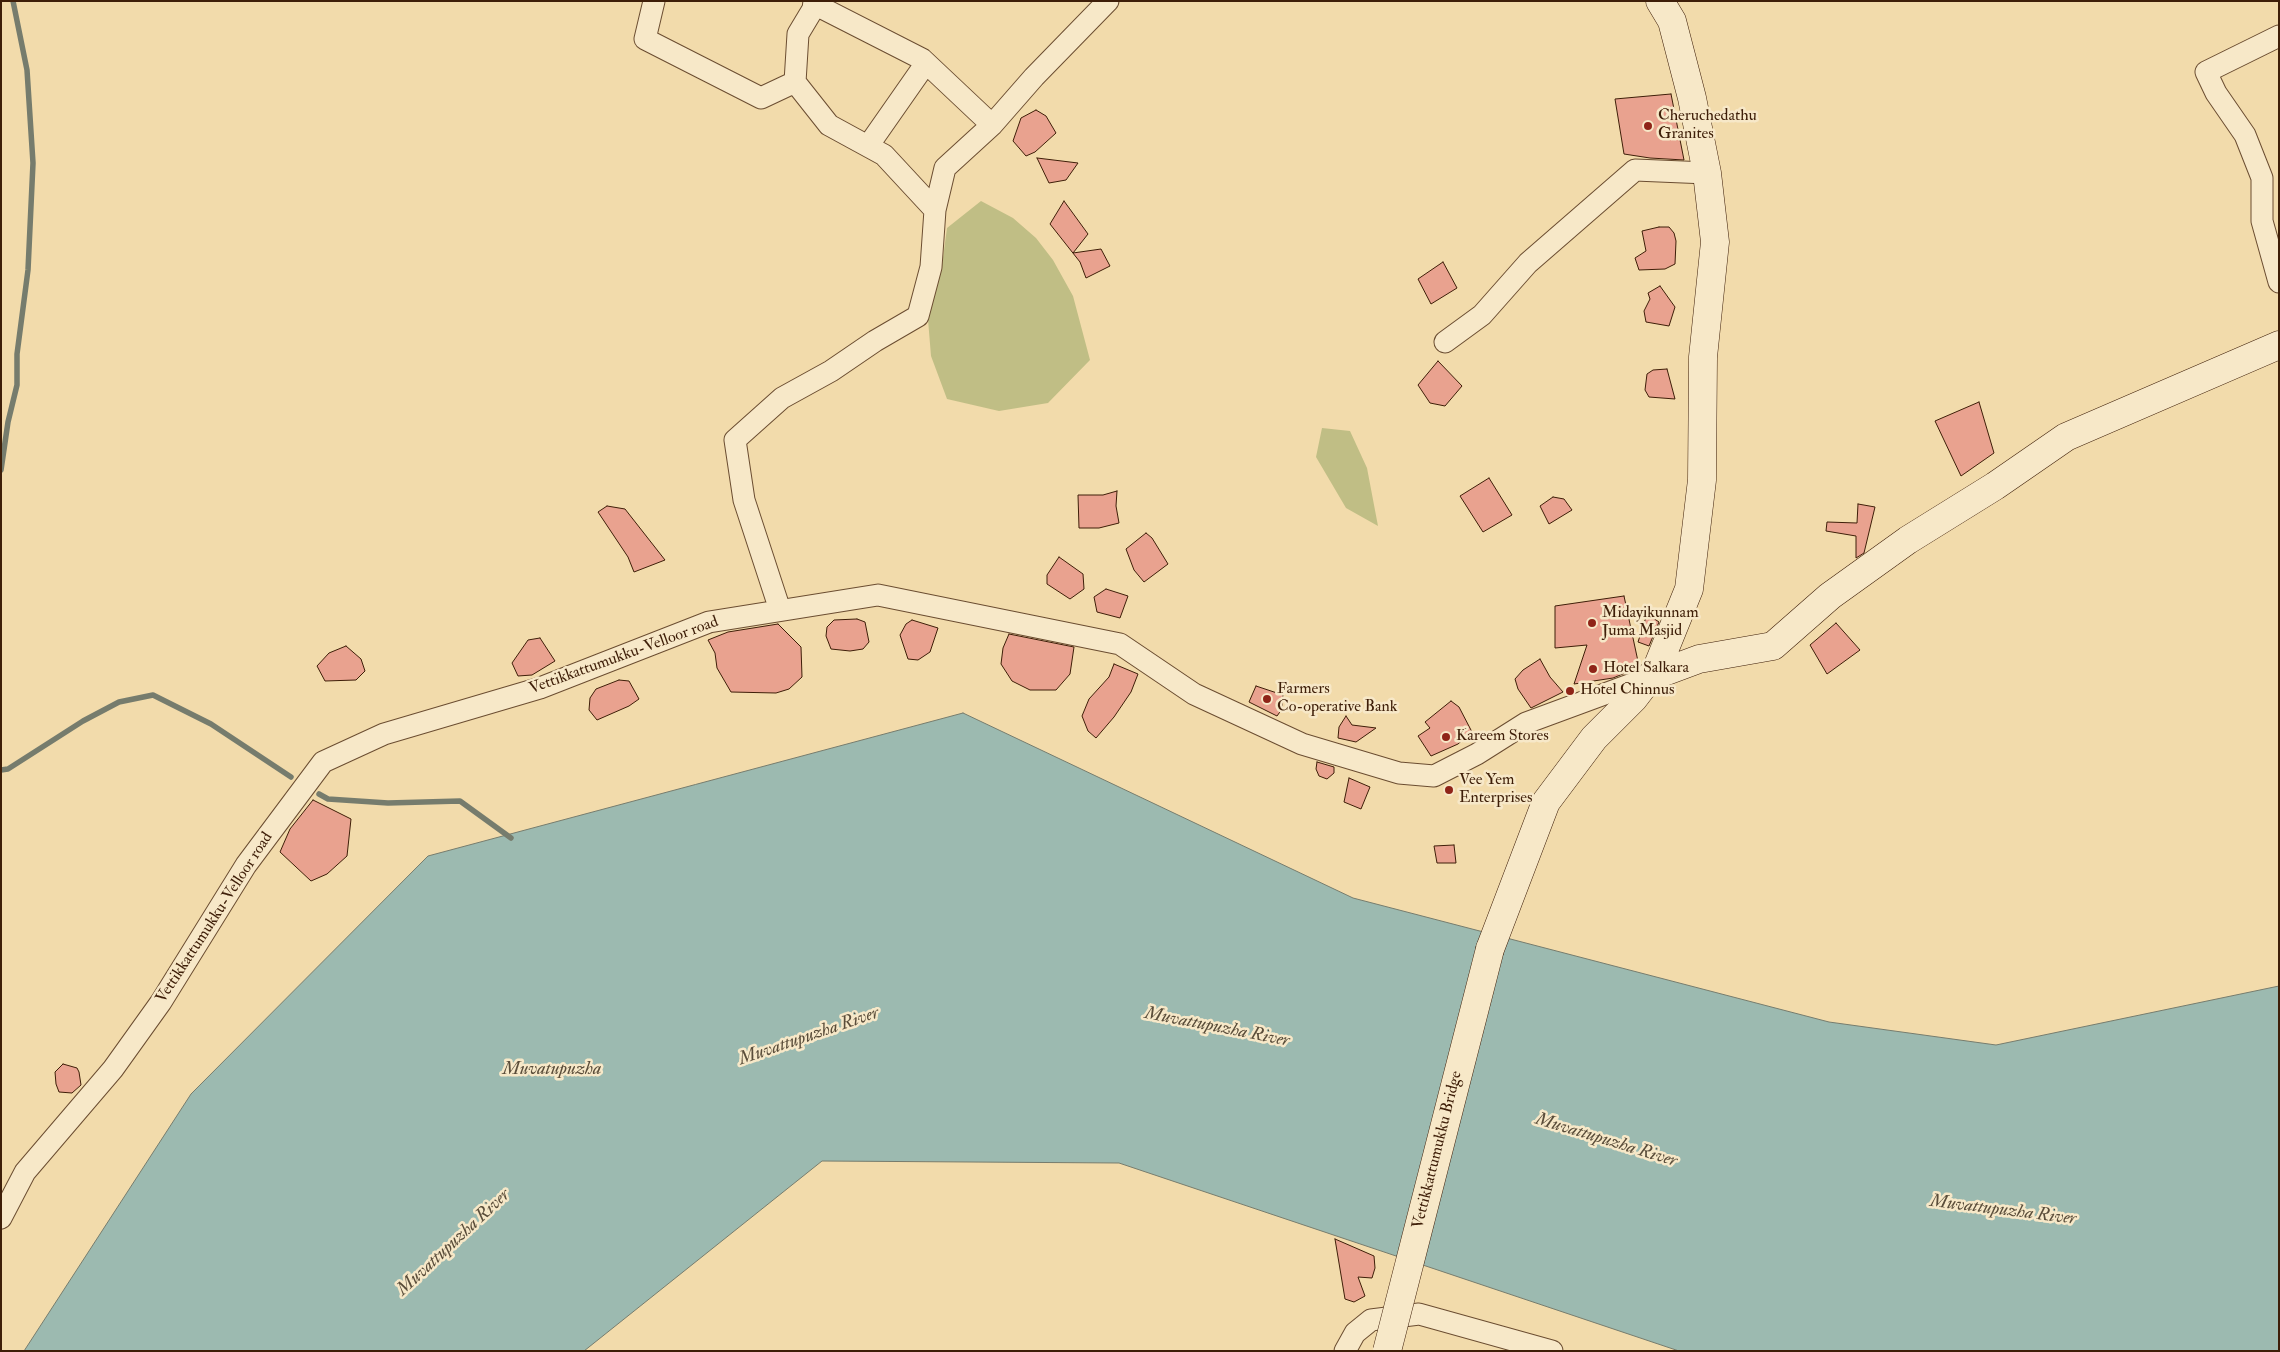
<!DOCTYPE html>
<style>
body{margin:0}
#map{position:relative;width:2280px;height:1352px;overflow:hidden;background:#f2dbab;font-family:"IM FELL Double Pica",serif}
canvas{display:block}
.frame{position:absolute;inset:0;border:2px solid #3e1e08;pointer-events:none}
</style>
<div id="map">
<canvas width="2280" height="1352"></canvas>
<div class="frame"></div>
</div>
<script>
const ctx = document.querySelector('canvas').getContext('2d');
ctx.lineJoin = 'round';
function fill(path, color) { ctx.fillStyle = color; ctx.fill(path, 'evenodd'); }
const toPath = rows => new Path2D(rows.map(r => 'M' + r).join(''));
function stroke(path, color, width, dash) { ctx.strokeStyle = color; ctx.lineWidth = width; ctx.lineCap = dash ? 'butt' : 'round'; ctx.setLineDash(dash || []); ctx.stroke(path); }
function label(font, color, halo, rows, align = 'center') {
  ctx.font = font + ' "IM FELL Double Pica",serif'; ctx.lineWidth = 5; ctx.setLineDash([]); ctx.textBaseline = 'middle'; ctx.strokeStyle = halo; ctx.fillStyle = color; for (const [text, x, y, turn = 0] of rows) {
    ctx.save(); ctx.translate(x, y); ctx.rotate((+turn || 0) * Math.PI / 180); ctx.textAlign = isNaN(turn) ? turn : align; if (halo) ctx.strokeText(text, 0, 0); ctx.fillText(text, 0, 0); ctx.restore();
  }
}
const green = toPath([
 [981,201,1013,218,1036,238,1053,260,1073,296,1090,360,1048,403,999,411,947,399,931,356,926,295,942,265,947,228],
 [1322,428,1350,431,1367,468,1378,526,1346,508,1316,457]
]);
const water = toPath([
 [963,713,1353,898,1829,1022,1996,1045,2279,986,2279,1351,1679,1351,1119,1163,822,1161,584,1351,24,1351,191,1094,428,856,963,713]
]);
const stream = toPath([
 [1,470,8,422,17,385,17,354,28,270,33,163,27,70,13,1],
 [1,770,8,769,83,721,119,702,153,695,211,724,291,777],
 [319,794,328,799,388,803,460,801,511,838]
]);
const building = toPath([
 [1671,94,1684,160,1650,158,1624,154,1615,99,1671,94],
 [1036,110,1046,116,1056,133,1035,152,1026,156,1013,141,1021,118,1036,110],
 [1037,158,1078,163,1066,180,1049,183,1037,158],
 [1064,201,1088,234,1073,253,1101,249,1110,266,1086,278,1080,262,1050,224,1064,201],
 [1659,227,1669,227,1674,233,1676,241,1675,264,1665,269,1639,270,1635,258,1646,251,1642,231,1659,227],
 [1443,262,1457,288,1431,304,1418,279,1443,262],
 [1660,286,1675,307,1669,326,1646,322,1644,311,1650,299,1648,293,1660,286],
 [1438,361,1462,386,1445,406,1430,403,1418,385,1438,361],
 [1667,369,1675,399,1649,397,1645,390,1647,374,1653,370,1667,369],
 [1979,402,1994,453,1961,476,1935,421,1979,402],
 [1489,478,1512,515,1483,532,1460,496,1489,478],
 [1117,491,1116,506,1119,523,1099,528,1079,528,1078,495,1103,495,1117,491],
 [1553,497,1564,499,1572,510,1549,524,1540,506,1553,497],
 [1858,504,1875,507,1864,553,1856,558,1856,536,1826,531,1827,522,1857,523,1858,504],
 [607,506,625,509,665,560,634,572,628,557,598,512,607,506],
 [1146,533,1152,538,1168,564,1144,582,1134,570,1126,549,1146,533],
 [1059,557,1083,574,1084,589,1070,599,1047,584,1047,575,1059,557],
 [1106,589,1128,596,1120,618,1097,612,1094,597,1106,589],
 [1624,596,1639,666,1635,669,1613,678,1574,684,1587,645,1555,648,1555,606,1624,596],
 [1647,614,1659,622,1649,646,1638,642,1647,614],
 [857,619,865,622,869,642,863,649,850,651,831,649,826,636,827,627,834,620,857,619],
 [912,620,938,628,930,652,918,660,908,659,900,635,906,624,912,620],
 [1836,623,1860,650,1827,674,1810,645,1836,623],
 [778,624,801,647,802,677,789,689,776,693,731,692,717,668,715,653,708,640,728,632,778,624],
 [1009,634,1074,647,1070,674,1056,690,1030,690,1012,681,1001,664,1003,648,1009,634],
 [540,638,555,661,532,675,518,676,512,663,528,640,540,638],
 [346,646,361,659,365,671,356,680,325,681,317,666,329,653,346,646],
 [1540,659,1550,677,1563,692,1531,708,1518,689,1515,679,1523,670,1540,659],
 [1114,664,1138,674,1131,692,1114,717,1096,738,1088,731,1082,716,1089,699,1109,677,1114,664],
 [619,680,629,681,639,699,629,706,597,720,589,710,590,698,596,689,619,680],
 [1256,686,1283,695,1282,709,1277,716,1249,702,1256,686],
 [1451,701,1459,707,1472,732,1458,744,1431,756,1418,736,1430,728,1425,722,1451,701],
 [1346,716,1352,725,1376,728,1356,742,1338,738,1339,727,1346,716],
 [1317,762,1334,767,1334,773,1327,779,1319,776,1316,769,1317,762],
 [1349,778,1370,787,1361,809,1344,802,1349,778],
 [313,800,351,819,347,856,327,874,311,881,280,852,290,829,313,800],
 [1454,845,1456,863,1437,863,1434,846,1454,845],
 [63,1064,77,1068,79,1072,81,1085,72,1093,59,1092,56,1084,55,1072,63,1064],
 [1335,1239,1374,1256,1375,1268,1372,1278,1358,1277,1365,1296,1354,1302,1345,1299,1335,1239]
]);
const street = toPath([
 [654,1,645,39,761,98,795,82],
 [814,1,813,9,798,34,795,82,829,125,884,155,935,210],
 [814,4,922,59,992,125],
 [2279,36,2206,72,2216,93,2245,135,2262,178,2262,221,2279,282],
 [868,146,926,63],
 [1445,342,1482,315,1528,263,1635,170,1707,173],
 [780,610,744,500,735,440,782,398,831,371,875,341,918,316,931,267,935,210,945,168,992,125,1034,77,1108,1],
 [1,1218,25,1172,113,1069,161,1002,246,865,323,762,384,734,540,688,709,622,878,595,1120,644,1194,694,1302,744,1399,773,1434,776,1477,754,1526,723,1648,678],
 [1345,1351,1355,1333,1371,1320,1419,1314,1552,1351]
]);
const secondary = toPath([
 [1648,678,1699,659,1773,646,1830,596,1908,540,1995,486,2066,437,2279,345],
 [1490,949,1546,802,1594,738,1634,698,1657,668,1689,589,1702,480,1703,357,1715,242,1707,173,1692,98,1672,21,1660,1]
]);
const secondaryBridge = toPath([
 [1387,1351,1490,949]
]);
const markers = [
 [1648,126,5,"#8f2418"],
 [1592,623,5,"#8f2418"],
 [1593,669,5,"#8f2418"],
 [1570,691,5,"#8f2418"],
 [1267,699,5,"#8f2418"],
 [1446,737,5,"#8f2418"],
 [1449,790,5,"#8f2418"]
];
const poiNames = [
 ["Cheruchedathu",1658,117],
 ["Granites",1658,135],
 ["Midayikunnam",1602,614],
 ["Juma Masjid",1602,632],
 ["Hotel Salkara",1603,669],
 ["Farmers",1277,690],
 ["Co-operative Bank",1277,708],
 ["Hotel Chinnus",1580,691],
 ["Kareem Stores",1456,737],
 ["Vee Yem",1459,781],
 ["Enterprises",1459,799]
];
const streetNames = [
 ["Vettikkattumukku-Velloor road",624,656,-20],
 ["Vettikkattumukku-Velloor road",215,918,-57],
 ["Vettikkattumukku Bridge",1438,1150,-76]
];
const waterNames = [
 ["Muvattupuzha River",1217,1028,11],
 ["Muvattupuzha River",809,1037,-19],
 ["Muvatupuzha",552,1070],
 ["Muvattupuzha River",1606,1141,17],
 ["Muvattupuzha River",2003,1211,7],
 ["Muvattupuzha River",454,1243,-43]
];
fill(green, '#c0be85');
fill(water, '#9cbab0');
stroke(water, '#767c6d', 1);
stroke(stream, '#767c6d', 5.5);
fill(building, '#e9a28f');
stroke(building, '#3e1e08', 1);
stroke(street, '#6b4d31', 23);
stroke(secondary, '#3e1e08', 29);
stroke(street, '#f7e8c8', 21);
stroke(secondary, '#f7e8c8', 28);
stroke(secondaryBridge, '#3e1e08', 29, []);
stroke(secondaryBridge, '#f7e8c8', 28);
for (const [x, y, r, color] of markers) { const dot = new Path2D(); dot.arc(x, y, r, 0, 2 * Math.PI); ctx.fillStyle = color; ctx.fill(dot); stroke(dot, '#f7e8c8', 2); }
label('16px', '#3e1e08', '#f7e8c8', poiNames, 'left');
label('16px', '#3e1e08', '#f7e8c8', streetNames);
label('italic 18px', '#5a4d3a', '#f7e8c8', waterNames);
</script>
